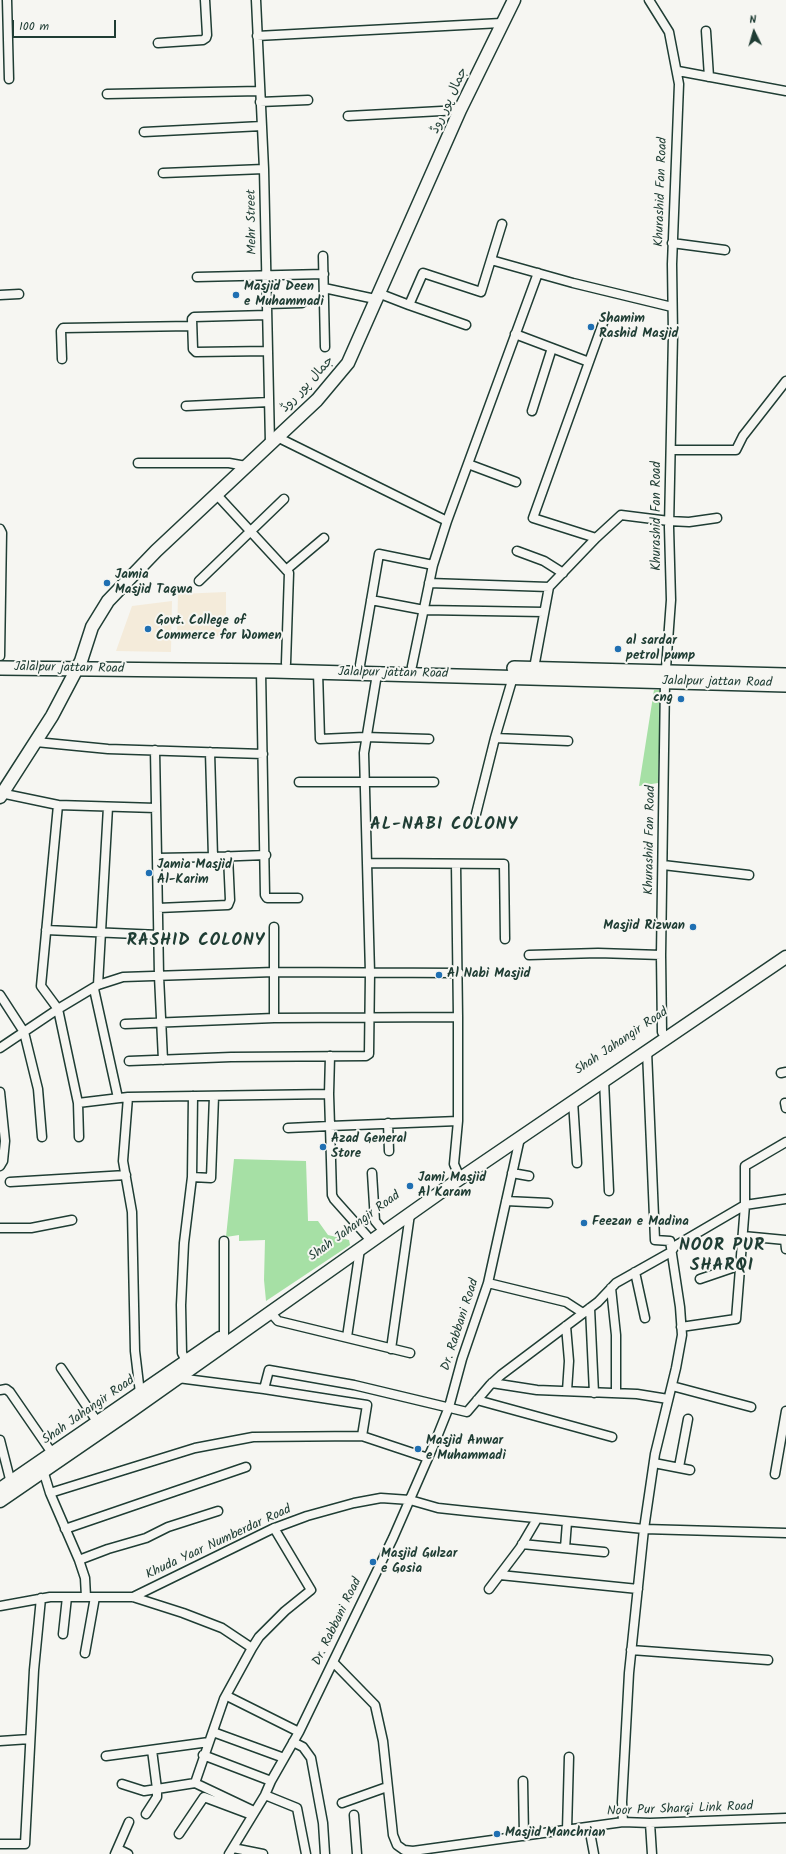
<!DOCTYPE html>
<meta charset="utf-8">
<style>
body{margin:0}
#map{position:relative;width:786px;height:1854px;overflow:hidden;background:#f6f6f2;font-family:Kalam,sans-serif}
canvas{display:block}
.north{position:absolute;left:734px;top:12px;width:40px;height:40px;-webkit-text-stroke:3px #f6f6f2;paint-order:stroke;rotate:355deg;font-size:11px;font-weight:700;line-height:16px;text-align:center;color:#1f3d34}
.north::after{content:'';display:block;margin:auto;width:14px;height:18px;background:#1f3d34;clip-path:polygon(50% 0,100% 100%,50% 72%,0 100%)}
.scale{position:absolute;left:12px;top:20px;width:104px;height:18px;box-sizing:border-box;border:2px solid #1f3d34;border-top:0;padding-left:5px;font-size:12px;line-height:14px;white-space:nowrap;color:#1f3d34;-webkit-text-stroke:3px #f6f6f2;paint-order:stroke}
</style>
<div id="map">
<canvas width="786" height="1854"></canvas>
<div class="north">N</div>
<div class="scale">100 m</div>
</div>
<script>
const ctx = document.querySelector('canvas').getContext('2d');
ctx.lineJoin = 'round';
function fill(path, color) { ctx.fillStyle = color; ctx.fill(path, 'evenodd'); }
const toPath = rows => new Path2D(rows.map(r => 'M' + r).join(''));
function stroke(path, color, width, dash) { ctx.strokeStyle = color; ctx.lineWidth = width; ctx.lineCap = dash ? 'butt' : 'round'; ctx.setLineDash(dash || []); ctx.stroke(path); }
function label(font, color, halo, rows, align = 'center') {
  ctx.font = font + ' Kalam,"Playpen Sans Arabic",sans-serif'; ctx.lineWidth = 4; ctx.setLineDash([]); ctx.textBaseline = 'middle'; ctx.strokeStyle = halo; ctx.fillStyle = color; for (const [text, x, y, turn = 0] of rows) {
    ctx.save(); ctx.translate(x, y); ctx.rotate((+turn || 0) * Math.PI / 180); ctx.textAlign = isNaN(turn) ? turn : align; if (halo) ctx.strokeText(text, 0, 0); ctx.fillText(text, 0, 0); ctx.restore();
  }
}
const built = toPath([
 [226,592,226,636,177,638,178,594],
 [172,601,171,652,116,651,132,606]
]);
const green = toPath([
 [654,690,661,690,658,783,639,786],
 [234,1159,306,1161,308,1221,318,1221,328,1235,349,1240,350,1245,266,1301,264,1280,265,1240,239,1241,239,1235,226,1237]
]);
const street = toPath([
 [7,0,9,79],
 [256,0,264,169,270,443],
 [649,0,669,32,679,84,672,264,673,335,669,527,671,600,665,682,661,955,662,1032,666,1038],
 [706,31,709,77],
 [257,36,501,23],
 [158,43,203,40,206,38,207,35,205,0],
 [678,71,786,91],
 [107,94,260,91],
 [260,102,308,100],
 [348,116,460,110],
 [144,132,262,126],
 [163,173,264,169],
 [672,243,725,250],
 [323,256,325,347],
 [491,260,573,283,672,307],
 [197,277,324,274],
 [324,288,375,299],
 [378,293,409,305,423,273,481,292,502,224],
 [0,295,19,294],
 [267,304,302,303],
 [409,305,466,325],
 [267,315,194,317,192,319,193,349,196,352,268,351],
 [515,334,589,362,533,518,596,538,549,587,534,668],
 [62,359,61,331,63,328,192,326],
 [589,362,603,323],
 [186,406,269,402],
 [532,411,552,348],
 [277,437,447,521],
 [671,450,736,450,743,436,786,381],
 [138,463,229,463,246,466],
 [468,464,516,482],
 [217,495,289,573,286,663],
 [0,529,2,533,0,656],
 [596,538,621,515,669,521,689,522,717,518],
 [517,551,544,561,563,573],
 [286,570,324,538],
 [199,581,284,499],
 [429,583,549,587],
 [371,600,424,610,544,612],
 [360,665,379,554,433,565],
 [412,666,433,565,447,521,538,273],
 [261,671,265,895,267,898,298,898],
 [318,672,320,739,365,737,429,739],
 [495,738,568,741],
 [36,742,108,749,263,754],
 [155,750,157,858,213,857,210,752],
 [299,782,434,782],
 [0,793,58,805],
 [156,808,58,805,41,986,58,1009,98,985,123,977,274,972,459,973],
 [476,814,495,738,513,677],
 [213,857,266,855],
 [157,858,159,976,163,1060],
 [367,863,504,864,505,939],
 [456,864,458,1017],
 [663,865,749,875],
 [158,908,228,905,230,900,228,856],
 [274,927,274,1018],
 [46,930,159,935],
 [529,955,598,953,661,955],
 [98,985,108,807],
 [94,989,118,1098],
 [0,995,24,1032,38,1089,42,1137],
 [125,1024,274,1018,458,1017,458,1121,454,1164,457,1171],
 [0,1048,58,1009,78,1103,79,1137],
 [129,1061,231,1057,366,1056,369,1054,370,973,364,753,377,674],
 [781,1073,786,1072],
 [604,1080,609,1191],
 [0,1092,5,1141,3,1161,0,1166],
 [329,1094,330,1126,458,1121],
 [128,1097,329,1094,330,1056],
 [573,1101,577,1163],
 [78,1103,128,1097,123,1161,132,1212,135,1351,140,1393],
 [785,1103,786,1108],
 [388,1123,389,1151],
 [288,1128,330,1126,332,1195,334,1199,367,1236],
 [372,1173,375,1221,380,1227],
 [512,1173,529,1176],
 [192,1177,211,1178,214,1096],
 [10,1182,126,1175],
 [506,1201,548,1203],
 [0,1228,31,1228,72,1220],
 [743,1236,785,1240,786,1249],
 [635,1272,645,1318],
 [700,1279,741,1265],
 [488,1283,566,1302,583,1313],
 [611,1288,616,1335,616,1393],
 [590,1308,594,1393],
 [271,1313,278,1321,410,1353],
 [566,1326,569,1361,567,1391],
 [681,1327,736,1319,745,1205,786,1199],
 [224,1335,224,1241],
 [347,1337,360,1249],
 [391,1349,410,1214],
 [186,1361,182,1353,181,1305,184,1243,192,1177,193,1096],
 [61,1368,98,1423],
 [178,1378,264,1389,269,1370,354,1385,467,1412,490,1385,501,1375,598,1302,616,1283,671,1252,675,1246,745,1205,745,1166,786,1142],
 [492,1383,537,1390,637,1394,668,1399],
 [672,1386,751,1407],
 [264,1389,367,1405,362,1436,428,1458],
 [0,1390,6,1389,10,1392,52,1453],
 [477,1400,612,1437],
 [0,1440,11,1483],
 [654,1463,690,1470],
 [679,1467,688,1419],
 [43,1470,50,1493,79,1560,85,1578,86,1597],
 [775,1474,786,1411],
 [50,1493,195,1448,253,1437,362,1436],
 [65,1529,246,1467],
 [522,1544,604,1552],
 [565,1548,567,1522],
 [79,1560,108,1549,146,1538,168,1527,218,1511],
 [500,1575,638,1589],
 [489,1589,520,1548,537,1519],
 [133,1597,272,1529,307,1516,354,1503,381,1498,410,1500,438,1508,466,1511,644,1529,786,1533],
 [0,1606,50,1597,133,1597,183,1613,222,1628,252,1648],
 [63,1634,67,1597],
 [631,1650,768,1660],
 [85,1653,95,1597],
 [333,1662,375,1705,383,1741,393,1835,397,1845,404,1850,413,1851,623,1822,650,1823,786,1818],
 [227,1696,299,1732],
 [213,1732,284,1758],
 [0,1741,30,1739],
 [293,1742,303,1747,311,1758,323,1823,325,1854],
 [203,1755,271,1781],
 [106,1756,209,1742],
 [523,1781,524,1836],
 [195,1783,224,1699,252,1648,259,1637,285,1611,311,1590,274,1528],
 [122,1784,144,1791,157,1789,152,1750],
 [265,1795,297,1808,306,1854],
 [342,1803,387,1787],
 [146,1814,157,1797,157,1789,195,1783,254,1811],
 [354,1815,357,1854],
 [623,1822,622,1802,629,1673,644,1529,655,1454,676,1368,682,1335,680,1307,670,1241,655,1240,647,1051],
 [650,1823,652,1854],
 [589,1827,594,1854],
 [567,1830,569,1757],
 [179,1834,204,1797,252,1815],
 [0,1844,25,1844,34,1670,41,1598],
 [233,1848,263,1854],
 [118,1849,128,1854],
 [115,1854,129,1822],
 [229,1854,265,1795,271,1781,299,1732,393,1538,435,1442,449,1407,462,1359,488,1283,520,1138]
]);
const secondary = toPath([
 [0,797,52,716,81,661,92,627,108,601,156,551,317,400,348,363,460,110,514,0],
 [0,1489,220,1338],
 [0,1501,131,1411,455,1182,786,957]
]);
const primary = toPath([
 [0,668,274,671,786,685],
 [514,668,786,675]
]);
const markers = [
 [236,295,4,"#1f6fb2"],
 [591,327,4,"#1f6fb2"],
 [107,583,4,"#1f6fb2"],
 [148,629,4,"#1f6fb2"],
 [618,649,4,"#1f6fb2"],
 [681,699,4,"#1f6fb2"],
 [149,873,4,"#1f6fb2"],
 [693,927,4,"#1f6fb2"],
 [439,975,4,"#1f6fb2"],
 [323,1147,4,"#1f6fb2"],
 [410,1186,4,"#1f6fb2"],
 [584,1223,4,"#1f6fb2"],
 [418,1449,4,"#1f6fb2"],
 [373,1562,4,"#1f6fb2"],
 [497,1834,4,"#1f6fb2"]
];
const streetNames = [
 ["جمال پور روڈ",450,101,-65],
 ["Khurashid Fan Road",662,192,-88],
 ["Mehr Street",253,222,-91],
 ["جمال پور روڈ",308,385,-47],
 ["Khurashid Fan Road",658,516,-90],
 ["Jalalpur jattan Road",69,669,1],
 ["Jalalpur jattan Road",393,674,1],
 ["Jalalpur jattan Road",717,683,1],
 ["Khurashid Fan Road",651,840,-89],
 ["Shah Jahangir Road",622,1042,-34],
 ["Shah Jahangir Road",355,1227,-36],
 ["Dr. Rabbani Road",461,1325,-72],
 ["Shah Jahangir Road",89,1411,-35],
 ["Khuda Yaar Numberdar Road",219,1543,-25],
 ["Dr. Rabbani Road",338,1622,-64],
 ["Noor Pur Sharqi Link Road",680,1810,-2]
];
const poiNames = [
 ["Masjid Deen",244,288],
 ["e Muhammadi",244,303],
 ["Shamim",599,320],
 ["Rashid Masjid",599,335],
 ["Jamia",115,576],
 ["Masjid Taqwa",115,591],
 ["Govt. College of",156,622],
 ["Commerce for Women",156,637],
 ["al sardar",626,642],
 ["petrol pump",626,657],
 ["cng",673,699,"right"],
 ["Jamia Masjid",157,866],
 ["Al-Karim",157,881],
 ["Masjid Rizwan",685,927,"right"],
 ["Al Nabi Masjid",447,975],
 ["Azad General",331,1140],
 ["Store",331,1155],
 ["Jami Masjid",418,1179],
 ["Al Karam",418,1194],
 ["Feezan e Madina",592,1223],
 ["Masjid Anwar",426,1442],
 ["e Muhammadi",426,1457],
 ["Masjid Gulzar",381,1555],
 ["e Gosia",381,1570],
 ["Masjid Manchrian",505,1834]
];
const districtNames = [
 ["AL-NABI COLONY",444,826],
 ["RASHID COLONY",196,942],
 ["NOOR PUR",722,1247],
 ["SHARQI",722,1267]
];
fill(built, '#f4ebda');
fill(green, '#a6e0a5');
stroke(street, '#1f3d34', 11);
stroke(secondary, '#1f3d34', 15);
stroke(primary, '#1f3d34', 16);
stroke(street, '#f6f6f2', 8);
stroke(secondary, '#f6f6f2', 12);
stroke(primary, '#f6f6f2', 13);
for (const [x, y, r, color] of markers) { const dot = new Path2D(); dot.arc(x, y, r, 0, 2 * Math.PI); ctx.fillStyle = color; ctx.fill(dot); stroke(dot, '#f6f6f2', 1.5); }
label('13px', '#1f3d34', '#f6f6f2', streetNames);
label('bold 13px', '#1f3d34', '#f6f6f2', poiNames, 'left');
ctx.letterSpacing = '1px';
label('bold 17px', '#1f3d34', '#f6f6f2', districtNames);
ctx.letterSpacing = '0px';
</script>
